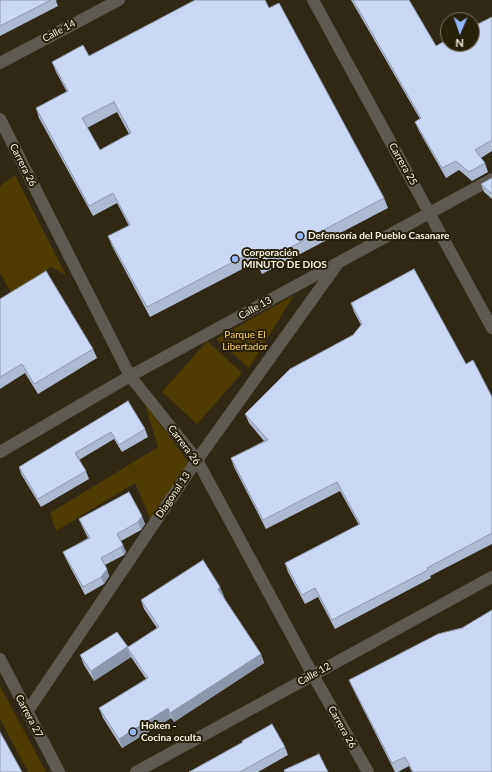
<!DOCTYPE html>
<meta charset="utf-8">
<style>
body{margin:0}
#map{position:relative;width:492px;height:772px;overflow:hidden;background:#302814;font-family:Lato,sans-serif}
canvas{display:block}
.north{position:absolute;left:440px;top:12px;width:40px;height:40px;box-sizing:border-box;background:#261f0a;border:1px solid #7a7362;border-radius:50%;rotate:182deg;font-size:11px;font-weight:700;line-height:16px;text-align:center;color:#f7f2e5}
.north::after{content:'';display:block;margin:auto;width:14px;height:18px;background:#95b6fd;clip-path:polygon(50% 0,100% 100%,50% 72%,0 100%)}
</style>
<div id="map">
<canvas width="492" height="772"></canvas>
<div class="north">N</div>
</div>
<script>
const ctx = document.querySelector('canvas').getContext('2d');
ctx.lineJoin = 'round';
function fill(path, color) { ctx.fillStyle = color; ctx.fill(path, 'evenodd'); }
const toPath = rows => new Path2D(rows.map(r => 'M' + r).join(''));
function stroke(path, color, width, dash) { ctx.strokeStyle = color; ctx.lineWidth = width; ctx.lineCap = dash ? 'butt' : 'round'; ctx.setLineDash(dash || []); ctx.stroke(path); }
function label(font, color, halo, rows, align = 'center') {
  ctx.font = font + ' Lato,sans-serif'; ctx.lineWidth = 4; ctx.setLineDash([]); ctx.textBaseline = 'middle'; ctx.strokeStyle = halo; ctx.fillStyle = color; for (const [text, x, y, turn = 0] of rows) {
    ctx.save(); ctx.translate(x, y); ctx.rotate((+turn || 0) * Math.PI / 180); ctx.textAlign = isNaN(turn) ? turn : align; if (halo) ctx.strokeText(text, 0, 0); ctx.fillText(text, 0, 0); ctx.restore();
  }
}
const green = toPath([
 [15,175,66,275,51,267,12,294,0,273,0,186],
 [294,295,249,368,216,339],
 [207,341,242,373,197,424,162,392],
 [145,404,190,464,151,520,135,483,56,531,50,513,158,447],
 [0,686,46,772,28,772,0,719]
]);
const street = toPath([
 [313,0,492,328],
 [0,63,119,0],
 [0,119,130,376,197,460,313,675,368,772],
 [0,452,130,376,492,179],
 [0,659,59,772],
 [27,712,197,460,336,266],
 [136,772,492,577]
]);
const wall = toPath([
 [0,0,57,0,56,1,58,6,0,36],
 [351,0,409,0,436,46,492,17,492,151,481,158,485,163,488,172,472,181,459,170,446,178,419,131,415,122,420,119],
 [269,8,384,198,388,208,262,274,256,262,150,317,112,246,108,236,129,226,117,203,93,216,39,118,36,108,67,92,56,72,52,62,89,56],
 [117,112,129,134,100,150,87,128],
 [492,178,492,199,484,192,481,184],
 [0,299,93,349,97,358,38,394,25,373,0,389],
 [351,303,466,364,492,397,492,544,430,576,431,578,335,629,318,597,305,604,288,572,285,563,359,525,340,491,266,529,234,467,231,458,264,441,249,423,245,414,353,335,361,325,354,312],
 [128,401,145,429,148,437,122,452,114,439,79,460,86,471,89,479,41,507,21,474,19,467],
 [129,492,145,524,141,530,121,541,126,552,124,555,105,565,109,576,104,584,85,595,66,559,63,552,88,538,82,526,79,519],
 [224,596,223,597,261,654,264,663,174,722,171,718,122,748,103,718,99,708,146,679,131,657,94,681,84,665,80,655,128,647,157,628,144,609,141,600],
 [462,628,492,772,412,772,409,766,398,772,395,772,353,689,349,680],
 [285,747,288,755,258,772,189,772]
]);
const shadedWall = toPath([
 [142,516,145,524,141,530,138,522],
 [123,545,126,552,124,555,121,547],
 [107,569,109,576,104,584,101,577],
 [220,587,224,596,221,598,218,589],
 [127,647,131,657,94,681,91,671],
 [261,654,264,663,174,722,170,713],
 [168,708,171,718,122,748,119,739]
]);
const building = toPath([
 [0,0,51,0,0,26,0,0],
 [195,0,265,0,269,8,279,3,384,198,259,264,252,252,147,307,108,236,130,225,113,193,89,206,36,108,68,91,52,62,83,45,89,56,195,0],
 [114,102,131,133,100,150,82,118,114,102],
 [353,0,409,0,436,46,448,39,448,44,472,44,472,27,492,17,492,140,475,150,485,163,469,172,456,161,442,168,415,122,421,118,353,0],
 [492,178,492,194,481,184,492,178],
 [414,269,466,364,473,360,492,397,492,533,427,568,428,570,332,620,315,588,302,595,285,563,360,524,337,482,263,520,231,458,268,440,245,414,290,369,353,335,362,324,351,303,414,269],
 [46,271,93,349,34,384,22,364,0,377,0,299,46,271],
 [128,401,145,429,119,445,111,432,75,453,86,471,38,499,19,467,128,401],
 [129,492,142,516,138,522,117,534,123,545,121,547,101,558,107,569,101,577,83,587,63,552,90,538,79,519,129,492],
 [203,560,220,587,218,589,261,654,170,713,168,708,119,739,99,708,148,678,127,647,91,671,80,655,117,632,128,647,159,627,141,600,203,560],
 [492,610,492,772,413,772,405,757,392,763,349,680,438,634,462,628,492,610],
 [272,724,285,747,240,772,189,772,243,742,242,741,272,724],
 [0,732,22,772,0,772,0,732],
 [319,754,328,772,285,772,284,770,319,754]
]);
const markers = [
 [300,236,4,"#95b6fd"],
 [235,259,4,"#95b6fd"],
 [133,732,4,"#95b6fd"]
];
const streetNames = [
 ["Calle 14",59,31,-28],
 ["Carrera 25",403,164,61],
 ["Carrera 26",23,165,63],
 ["Calle 13",255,308,-29],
 ["Carrera 26",184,445,53],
 ["Diagonal 13",173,495,-56],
 ["Calle 12",314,674,-29],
 ["Carrera 27",29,716,62],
 ["Carrera 26",342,727,61]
];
const poiNames = [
 ["Defensoría del Pueblo Casanare",308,236],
 ["Corporación",243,253],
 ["MINUTO DE DIOS",243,265],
 ["Hoken -",141,726],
 ["Cocina oculta",141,738]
];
const parkNames = [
 ["Parque El",245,335],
 ["Libertador",245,347]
];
fill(green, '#4e3b00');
stroke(street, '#5e5a51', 12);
fill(wall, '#aebad2');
fill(shadedWall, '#8d97ab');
fill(building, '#cad8f4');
stroke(building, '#8d97ab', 1);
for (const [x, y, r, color] of markers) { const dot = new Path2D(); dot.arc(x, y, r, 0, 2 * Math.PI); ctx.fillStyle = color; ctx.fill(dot); stroke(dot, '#261f0a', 1.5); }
label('10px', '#f7f2e5', '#261f0a', streetNames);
label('bold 10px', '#f7f2e5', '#261f0a', poiNames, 'left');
label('10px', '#f9d165', '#261f0a', parkNames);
</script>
